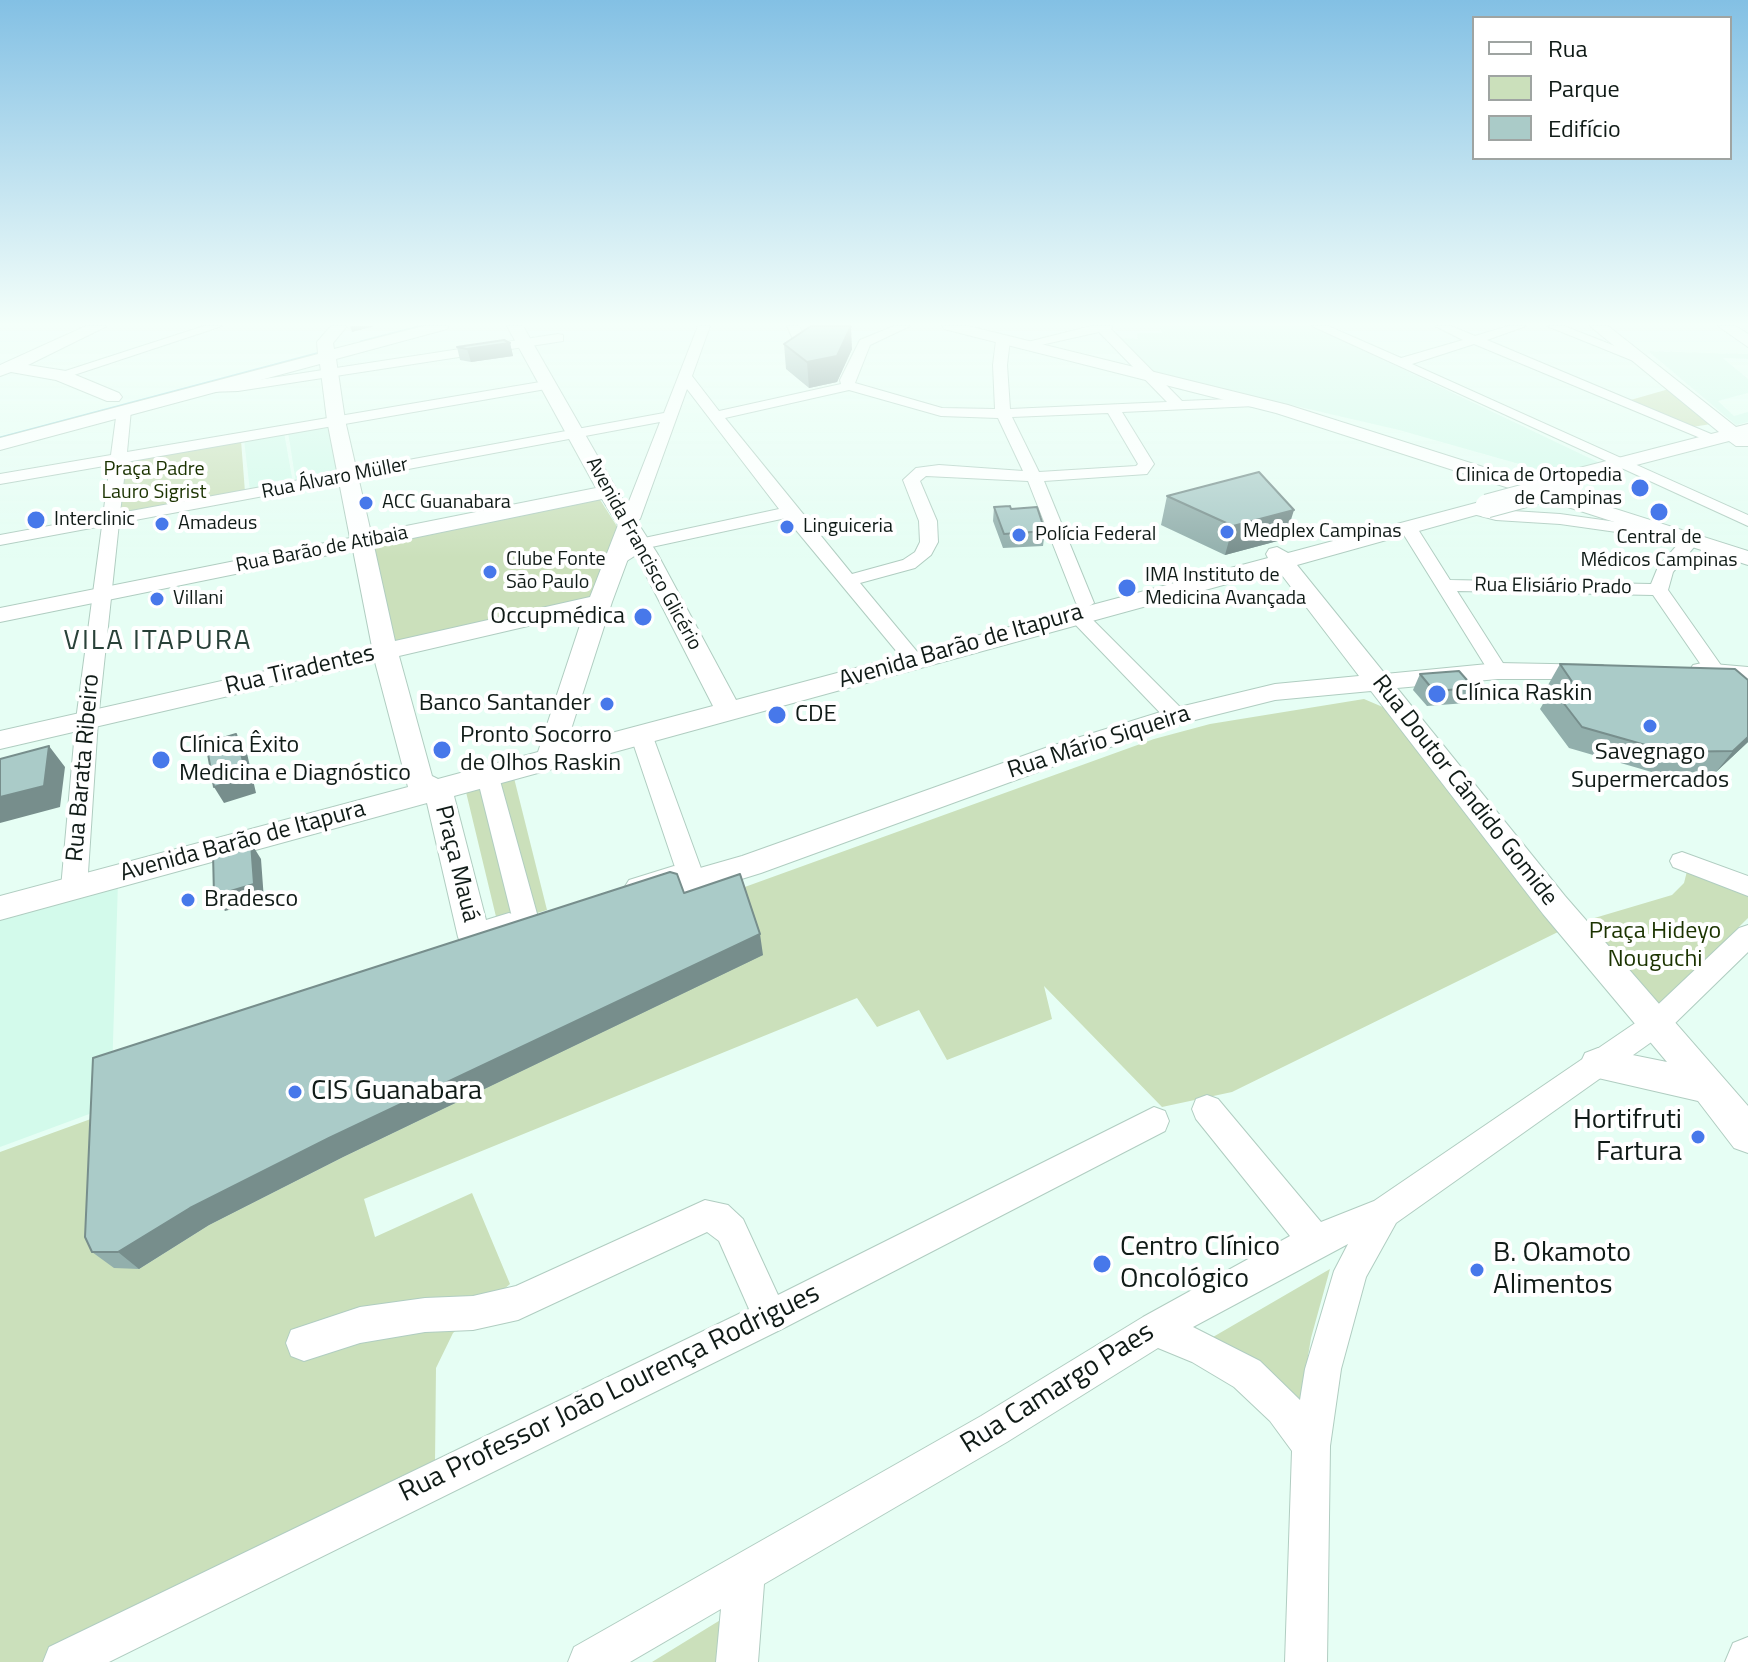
<!DOCTYPE html>
<meta charset="utf-8">
<style>
body{margin:0}
#map{position:relative;width:1748px;height:1662px;overflow:hidden;background:#e6fef4;font-family:"Titillium Web",sans-serif}
canvas{display:block}
.legend{position:absolute;left:1472px;top:16px;width:260px;height:144px;box-sizing:border-box;background:#fff;border:2px solid #9fa4a2;margin:0;padding:10px 14px;list-style:none;font-size:24px;color:#101b17}
.legend li{display:flex;align-items:center;gap:16px;height:40px}
.legend b{width:40px;border:2px solid #9fa4a2}
</style>
<div id="map">
<canvas width="1748" height="1662"></canvas>
<ul class="legend">
<li><b style="height:10px;background:#fff"></b>Rua</li>
<li><b style="height:22px;background:#cbe0bb"></b>Parque</li>
<li><b style="height:22px;background:#aacbc8"></b>Edifício</li>
</ul>
</div>
<script>
const ctx = document.querySelector('canvas').getContext('2d');
ctx.lineJoin = 'round';
function fill(path, color) { ctx.fillStyle = color; ctx.fill(path, 'evenodd'); }
const toPath = rows => new Path2D(rows.map(r => 'M' + r).join(''));
function stroke(path, color, width, dash) { ctx.strokeStyle = color; ctx.lineWidth = width; ctx.lineCap = dash ? 'butt' : 'round'; ctx.setLineDash(dash || []); ctx.stroke(path); }
function label(font, color, halo, rows, align = 'center') {
  ctx.font = font + ' "Titillium Web",sans-serif'; ctx.lineWidth = 8; ctx.setLineDash([]); ctx.textBaseline = 'middle'; ctx.strokeStyle = halo; ctx.fillStyle = color; for (const [text, x, y, turn = 0] of rows) {
    ctx.save(); ctx.translate(x, y); ctx.rotate((+turn || 0) * Math.PI / 180); ctx.textAlign = isNaN(turn) ? turn : align; if (halo) ctx.strokeText(text, 0, 0); ctx.fillText(text, 0, 0); ctx.restore();
  }
}
const built = toPath([
 [1159,326,1312,326,1600,463,1551,473,1399,430,1153,373,1119,338,1138,339,1137,333,1162,333],
 [1648,351,1748,354,1748,359,1723,358,1748,379,1748,393,1718,401,1734,416,1748,412,1748,422,1736,425],
 [328,425,340,474,296,483,288,432],
 [284,432,293,483,250,491,244,440],
 [118,882,111,1106,0,1147,0,913]
]);
const green = toPath([
 [1669,389,1711,424,1692,427,1627,401],
 [241,440,245,492,119,515,122,460],
 [599,498,618,528,589,599,396,644,374,545],
 [1364,699,1392,711,1554,905,1558,932,1232,1092,1162,1107,1044,986,1052,1019,947,1060,919,1010,877,1027,857,998,364,1199,375,1237,472,1193,510,1284,453,1333,436,1368,435,1463,62,1662,0,1662,0,1152,110,1112,139,1269,209,1225,343,1157,762,955,742,888,1154,739,1210,724],
 [514,778,547,910,498,925,466,792],
 [1687,871,1748,894,1748,918,1652,1013,1581,922,1672,895,1684,883],
 [1330,1269,1311,1338,1300,1404,1213,1337],
 [722,1619,720,1662,652,1662]
]);
const stream = toPath([
 [361,342,422,326],
 [0,438,324,352]
]);
const minor = toPath([
 [204,326,222,326,65,378,53,375,204,326],
 [698,326,710,326,692,376,719,411,841,384,840,380,860,340,894,326,910,326,870,345,855,383,942,408,995,409,993,365,996,340,1003,336,1010,340,1007,365,1010,409,1167,402,1099,332,1023,349,1016,345,1091,326,1113,326,1111,329,1182,401,1255,398,1262,402,1255,406,1122,412,1154,464,1147,474,1044,481,1094,603,1085,609,1076,603,1028,481,926,476,920,481,937,521,938,542,931,555,915,568,860,583,924,660,914,666,907,664,786,518,647,548,622,564,610,564,607,560,610,556,635,540,779,509,687,389,640,519,631,524,622,519,660,422,119,523,98,720,87,888,83,895,74,898,65,895,61,888,76,720,102,526,0,545,0,535,103,516,110,465,0,484,0,474,111,455,117,410,124,406,131,410,127,452,546,381,553,385,546,389,126,462,120,513,664,413,698,326],
 [849,390,941,416,998,418,1023,471,939,465,916,468,903,480,919,521,920,542,915,552,903,560,852,574,725,418,849,390],
 [1108,413,1138,464,1136,466,1039,472,1012,417,1108,413],
 [787,326,799,326,811,349,809,352,799,352,787,326],
 [1312,326,1328,326,1401,358,1463,340,1435,326,1451,326,1475,336,1508,326,1526,326,1487,340,1723,439,1720,442,1710,442,1474,344,1412,364,1748,515,1748,526,1312,326],
 [1547,326,1564,326,1648,359,1636,362,1547,326],
 [558,334,563,335,563,341,238,391,208,392,201,388,208,384,238,383,558,334],
 [1475,504,1497,510,1560,514,1666,529,1675,534,1666,539,1560,524,1496,520,1469,513,1467,509,1475,504],
 [1408,522,1414,523,1450,580,1651,584,1658,567,1685,536,1697,536,1700,540,1673,572,1668,590,1725,671,1722,675,1708,675,1653,595,1457,591,1508,671,1505,675,1491,675,1399,527,1408,522],
 [1077,609,1084,611,1184,711,1187,716,1184,721,1168,721,1070,619,1067,615,1077,609],
 [641,727,649,729,652,734,706,882,702,889,693,891,684,889,680,882,630,734,633,729,641,727],
 [488,769,496,771,499,777,539,921,535,928,526,931,517,928,513,921,477,777,480,771,488,769],
 [1682,852,1748,876,1748,896,1673,867,1670,861,1673,855,1682,852],
 [1748,925,1748,952,1667,1031,1396,1223,1366,1277,1341,1369,1330,1446,1327,1662,1285,1662,1292,1451,1270,1421,1234,1387,1192,1362,1158,1348,1007,1442,764,1584,758,1662,716,1662,721,1609,630,1662,568,1662,574,1647,981,1416,1143,1317,1290,1236,1196,1119,1192,1109,1196,1099,1207,1095,1218,1099,1321,1222,1374,1201,1647,1015,1739,928,1748,925],
 [1348,1244,1334,1271,1305,1369,1300,1400,1260,1361,1193,1327,1348,1244],
 [1154,1107,1165,1111,1169,1121,1165,1131,782,1329,109,1662,43,1662,49,1647,749,1309,719,1241,707,1232,518,1320,473,1330,425,1332,360,1343,304,1361,291,1356,286,1343,291,1330,360,1307,425,1298,473,1296,516,1286,705,1200,728,1205,743,1219,778,1295,1154,1107],
 [1748,1637,1748,1662,1725,1662,1733,1643,1748,1637]
]);
const major = toPath([
 [86,326,107,326,28,365,66,371,119,393,122,397,119,401,107,401,56,380,11,372,0,376,0,365,86,326],
 [331,326,347,326,333,343,334,349,424,326,449,326,447,329,336,359,345,420,371,533,596,488,507,326,523,326,618,492,657,553,736,700,1268,558,1266,554,1269,549,1277,547,1288,553,1487,500,1494,502,1497,506,1494,510,1297,565,1385,674,1498,663,1603,665,1607,671,1603,677,1594,679,1498,679,1397,688,1565,896,1748,1106,1748,1153,1734,1148,1698,1101,1585,1075,1580,1064,1585,1053,1598,1048,1667,1062,1543,914,1371,691,1275,700,1183,723,1068,761,761,873,693,894,674,890,640,900,629,896,624,888,629,880,674,866,693,870,742,856,1048,747,1167,710,1275,684,1359,676,1278,570,454,796,486,920,509,913,521,917,525,926,521,935,474,950,462,946,458,937,427,803,0,920,0,896,408,787,375,662,0,749,0,731,372,647,353,550,0,622,0,608,350,538,327,420,320,364,0,450,0,438,318,354,317,342,331,326],
 [602,499,618,525,590,597,395,641,374,546,602,499],
 [632,548,713,706,566,745,612,602,632,548],
 [584,613,538,752,438,779,432,776,399,656,584,613],
 [942,326,968,326,1288,405,1748,551,1748,565,1276,413,944,329,942,326],
 [1590,326,1608,326,1736,427,1748,424,1748,446,1736,446,1729,441,1559,485,1552,483,1549,479,1552,475,1719,432,1590,326],
 [1718,326,1736,326,1748,334,1748,347,1718,326],
 [1702,663,1748,667,1748,683,1693,677,1689,671,1693,665,1702,663]
]);
const majorBridge = toPath([
 [1487,506,1572,483]
]);
const wall = toPath([
 [510,343,513,356,471,362,460,360,457,347],
 [784,344,852,349,837,382,809,388,786,369],
 [1167,496,1285,539,1225,555,1161,525],
 [994,507,1011,509,1045,531,1043,546,1003,548,993,521],
 [1560,664,1748,680,1748,742,1716,772,1655,773,1569,748,1540,709,1551,690,1548,685],
 [1420,674,1474,688,1466,703,1427,706,1413,690],
 [684,893,763,955,343,1157,209,1225,139,1269,114,1268,92,1252]
]);
const shadedWall = toPath([
 [350,326,375,326,352,332],
 [851,326,852,349,837,382,809,388,807,362],
 [510,343,513,356,471,362,467,349],
 [1294,510,1285,539,1225,555,1233,526],
 [236,734,246,749,256,793,224,803,214,787],
 [1748,737,1748,742,1716,772,1733,751],
 [49,746,65,767,60,807,0,823,0,797],
 [251,843,261,859,264,900,225,911,214,896],
 [760,934,763,955,343,1157,209,1225,139,1269,118,1252,190,1208,329,1138]
]);
const building = toPath([
 [811,326,851,326,837,356,807,362,784,344,811,326],
 [504,340,510,343,467,349,457,347,504,340],
 [1259,472,1294,510,1233,526,1167,496,1259,472],
 [1010,506,1011,509,1037,507,1045,531,1004,534,994,507,1010,506],
 [1560,664,1735,669,1748,680,1748,737,1733,751,1670,752,1582,727,1552,688,1575,686,1560,664],
 [1459,671,1474,688,1434,691,1420,674,1459,671],
 [236,734,247,777,214,787,206,743,236,734],
 [49,746,44,786,0,797,0,759,49,746],
 [251,843,254,884,214,896,213,853,251,843],
 [670,872,677,874,684,893,740,874,760,934,329,1138,190,1208,118,1252,92,1252,85,1237,93,1058,670,872]
]);
const markers = [
 [1640,488,10,"#4778ea"],
 [366,503,8,"#4778ea"],
 [1659,512,10,"#4778ea"],
 [36,520,10,"#4778ea"],
 [162,524,8,"#4778ea"],
 [787,527,8,"#4778ea"],
 [1227,532,8,"#4778ea"],
 [1019,535,8,"#4778ea"],
 [490,572,8,"#4778ea"],
 [1127,588,10,"#4778ea"],
 [157,599,8,"#4778ea"],
 [643,617,10,"#4778ea"],
 [1437,694,10,"#4778ea"],
 [607,704,8,"#4778ea"],
 [777,715,10,"#4778ea"],
 [1650,726,8,"#4778ea"],
 [442,750,10,"#4778ea"],
 [161,760,10,"#4778ea"],
 [188,900,8,"#4778ea"],
 [295,1092,8,"#4778ea"],
 [1698,1137,8,"#4778ea"],
 [1102,1264,10,"#4778ea"],
 [1477,1270,8,"#4778ea"]
];
const farParknames = [
 ["Praça Padre",154,470],
 ["Lauro Sigrist",154,493]
];
const farPoinames = [
 ["Clinica de Ortopedia",1622,476,"right"],
 ["de Campinas",1622,499,"right"],
 ["ACC Guanabara",382,503],
 ["Interclinic",54,520],
 ["Amadeus",178,524],
 ["Linguiceria",803,527],
 ["Medplex Campinas",1243,532],
 ["Polícia Federal",1035,535],
 ["Central de",1659,538,"center"],
 ["Médicos Campinas",1659,561,"center"],
 ["Clube Fonte",506,560],
 ["São Paulo",506,583],
 ["IMA Instituto de",1145,576],
 ["Medicina Avançada",1145,599],
 ["Villani",173,599]
];
const farStreetnames = [
 ["Rua Álvaro Müller",335,479,-11],
 ["Rua Barão de Atibaia",322,550,-11],
 ["Avenida Francisco Glicério",643,554,61],
 ["Rua Elisiário Prado",1553,587,1]
];
const poiNames = [
 ["Occupmédica",625,617,"right"],
 ["Clínica Raskin",1455,694],
 ["Banco Santander",591,704,"right"],
 ["CDE",795,715],
 ["Pronto Socorro",460,736],
 ["de Olhos Raskin",460,764],
 ["Clínica Êxito",179,746],
 ["Medicina e Diagnóstico",179,774],
 ["Savegnago",1650,753,"center"],
 ["Supermercados",1650,781,"center"],
 ["Bradesco",204,900]
];
const streetNames = [
 ["Avenida Barão de Itapura",961,647,-16],
 ["Rua Tiradentes",300,671,-13],
 ["Rua Mário Siqueira",1099,743,-18],
 ["Rua Barata Ribeiro",84,768,-85],
 ["Rua Doutor Cândido Gomide",1464,791,52],
 ["Avenida Barão de Itapura",243,842,-15],
 ["Praça Mauá",456,864,76]
];
const parkNames = [
 ["Praça Hideyo",1655,932],
 ["Nouguchi",1655,960]
];
const quarterNames = [
 ["VILA ITAPURA",158,642]
];
const nearPoinames = [
 ["CIS Guanabara",311,1092],
 ["Hortifruti",1682,1121,"right"],
 ["Fartura",1682,1153,"right"],
 ["Centro Clínico",1120,1248],
 ["Oncológico",1120,1280],
 ["B. Okamoto",1493,1254],
 ["Alimentos",1493,1286]
];
const nearStreetnames = [
 ["Rua Camargo Paes",1058,1389,-32],
 ["Rua Professor João Lourença Rodrigues",610,1394,-26]
];
fill(built, '#d3faeb');
fill(green, '#cbe0bb');
stroke(stream, '#8bd3de', 3);
stroke(minor, '#b0cdc1', 2);
stroke(major, '#b0cdc1', 2);
fill(minor, '#fff');
fill(major, '#fff');
stroke(majorBridge, '#b0cdc1', 25, []);
stroke(majorBridge, '#fff', 23);
fill(wall, '#92afac');
fill(shadedWall, '#778e8c');
fill(building, '#aacbc8');
stroke(building, '#778e8c', 2);
const sky = ctx.createLinearGradient(0, 0, 0, 558);
sky.addColorStop(0, '#83c0e4');
sky.addColorStop(0.58, '#f4fffa');
sky.addColorStop(1, '#f4fffa00');
ctx.fillStyle = sky;
ctx.fillRect(0, 0, 1748, 558);
for (const [x, y, r, color] of markers) { const dot = new Path2D(); dot.arc(x, y, r, 0, 2 * Math.PI); ctx.fillStyle = color; ctx.fill(dot); stroke(dot, '#fff', 3); }
label('20px', '#1b3300', '#fff', farParknames);
label('20px', '#101b17', '#fff', farPoinames, 'left');
label('20px', '#101b17', '#fff', farStreetnames);
label('24px', '#101b17', '#fff', poiNames, 'left');
label('24px', '#101b17', '#fff', streetNames);
label('24px', '#1b3300', '#fff', parkNames);
ctx.letterSpacing = '2px';
label('28px', '#294239', '#fff', quarterNames);
ctx.letterSpacing = '0px';
label('28px', '#101b17', '#fff', nearPoinames, 'left');
label('28px', '#101b17', '#fff', nearStreetnames);
</script>
